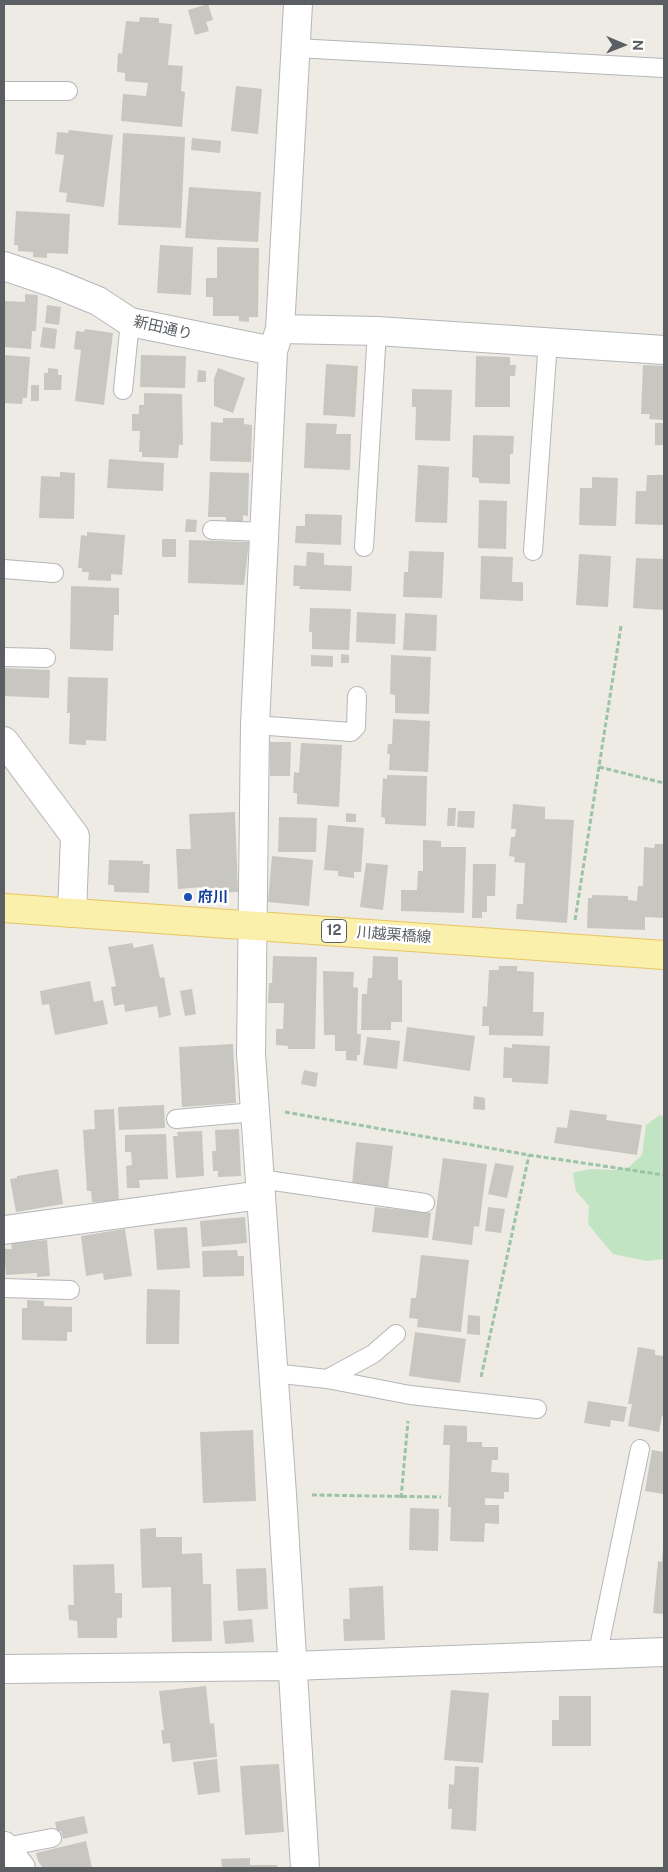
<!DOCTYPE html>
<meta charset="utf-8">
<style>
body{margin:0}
#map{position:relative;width:668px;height:1872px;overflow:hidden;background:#edebe3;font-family:"Public Sans",sans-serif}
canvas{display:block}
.frame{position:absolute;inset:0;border:5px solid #5b5f63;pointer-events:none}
.north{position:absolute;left:598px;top:20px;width:50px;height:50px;-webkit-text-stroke:4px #fff;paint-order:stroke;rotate:91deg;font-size:14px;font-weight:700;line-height:20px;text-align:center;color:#5b5f63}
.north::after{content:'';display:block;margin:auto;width:18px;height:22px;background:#5b5f63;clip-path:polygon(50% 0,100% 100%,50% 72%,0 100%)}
</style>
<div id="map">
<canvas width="668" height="1872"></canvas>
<div class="frame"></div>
<div class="north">N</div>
</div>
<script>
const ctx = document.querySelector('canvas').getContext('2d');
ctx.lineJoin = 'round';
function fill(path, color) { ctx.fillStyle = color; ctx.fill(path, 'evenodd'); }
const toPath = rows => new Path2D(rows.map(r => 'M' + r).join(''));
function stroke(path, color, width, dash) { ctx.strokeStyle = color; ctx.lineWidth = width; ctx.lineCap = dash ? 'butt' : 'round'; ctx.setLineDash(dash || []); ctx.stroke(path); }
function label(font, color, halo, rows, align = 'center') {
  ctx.font = font + ' "Public Sans","Noto Sans JP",sans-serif'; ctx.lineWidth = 5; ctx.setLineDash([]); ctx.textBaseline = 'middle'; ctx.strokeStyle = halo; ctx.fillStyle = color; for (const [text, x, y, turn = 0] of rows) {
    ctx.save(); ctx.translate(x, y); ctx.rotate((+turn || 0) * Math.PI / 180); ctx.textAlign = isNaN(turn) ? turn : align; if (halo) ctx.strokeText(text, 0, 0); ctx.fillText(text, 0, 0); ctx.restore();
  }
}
const green = toPath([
 [660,1115,664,1116,664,1259,647,1261,613,1254,588,1224,589,1206,576,1191,573,1173,590,1169,613,1170,629,1167,642,1155,646,1125]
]);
const building = toPath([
 [208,4,213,20,206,22,209,31,195,35,188,10],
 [140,17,159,18,159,23,172,24,168,65,183,66,181,91,185,92,182,127,121,121,123,94,146,96,148,83,125,81,125,73,117,72,118,53,122,54,126,21,139,22],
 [236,86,262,89,258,134,231,131],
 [69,130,113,135,104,207,66,202,67,193,59,192,64,155,55,154,57,132,68,133],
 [123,133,185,137,181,228,118,225],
 [192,138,221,141,220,153,191,150],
 [189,187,261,192,258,242,185,238],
 [16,211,70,214,68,254,47,253,47,258,33,257,33,252,18,251,18,245,14,245],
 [160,245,193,247,191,295,157,293],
 [217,247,259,248,258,317,249,317,249,322,239,321,239,316,213,316,213,297,206,297,206,278,217,278],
 [25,294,38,295,36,331,32,331,31,349,4,347,5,301,25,302],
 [47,305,61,307,59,325,45,323],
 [43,327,57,329,55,349,40,347],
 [85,329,113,333,104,405,75,401,81,350,74,349,76,331,84,332],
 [4,355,30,357,27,398,23,398,22,404,4,403],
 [141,355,186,356,185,388,140,387],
 [476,356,510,357,510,365,516,365,515,376,510,376,510,407,475,407],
 [326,364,358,366,355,417,323,415],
 [643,365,664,366,664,420,649,419,650,414,641,414],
 [48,368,58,369,58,375,62,375,61,390,44,390,44,373,48,373],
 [218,368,245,378,233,413,214,406,214,379],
 [198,370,206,371,206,382,197,382],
 [31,385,39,385,39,401,31,401],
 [412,389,452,390,450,441,415,440,416,407,412,407],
 [144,393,182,394,183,445,179,445,178,458,142,457,142,452,139,452,140,431,132,431,132,414,139,414,139,405,144,405],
 [223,418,244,418,244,424,252,425,251,462,210,461,211,422,223,423],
 [306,423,337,424,336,434,351,434,350,470,304,468],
 [655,423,664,423,664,445,655,445],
 [473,435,514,436,513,454,510,454,510,484,479,483,479,478,472,477],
 [109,459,164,463,163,491,107,488],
 [418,465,449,467,447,523,415,522],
 [60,472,75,473,74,519,39,518,41,476,60,477],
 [210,472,249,473,248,516,243,515,243,521,226,521,226,517,208,517],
 [647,475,664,475,664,525,635,524,636,491,646,491],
 [592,477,618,478,616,526,579,525,580,488,592,488],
 [479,500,507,501,506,549,478,548],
 [305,514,342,515,341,545,295,543,296,526,305,526],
 [186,519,197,520,196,532,185,532],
 [87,532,125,535,122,575,111,574,111,581,88,580,89,572,82,572,82,568,78,568,81,535,87,536],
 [162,539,176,539,176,557,162,557],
 [189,540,249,542,244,585,188,583],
 [409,551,444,552,442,598,403,597,404,572,408,572],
 [307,552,324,553,324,565,352,566,351,591,299,589,300,586,293,586,294,565,306,566],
 [579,554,611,556,608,607,576,605],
 [481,556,513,557,512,582,523,582,523,601,480,599],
 [636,558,663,559,664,610,633,608],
 [71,586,119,588,119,615,114,615,113,651,70,649],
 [310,608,351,609,349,650,312,649,312,632,309,632],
 [357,612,396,614,395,644,356,642],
 [405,613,437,615,436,651,403,650],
 [341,654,349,655,349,663,341,663],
 [311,655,333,656,333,667,311,666],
 [391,655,431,657,429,714,395,713,395,695,390,694],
 [4,668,50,670,49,698,4,696],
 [68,677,108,678,106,741,86,740,86,745,69,744,70,713,67,713],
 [393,719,430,721,428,772,389,770,390,754,387,754,388,744,392,744],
 [270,742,291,742,290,776,270,776],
 [301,743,342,745,339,807,297,804,297,793,293,793,294,772,299,773],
 [387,775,427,776,426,826,385,824,385,818,381,817,383,778,387,779],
 [513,804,545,807,545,819,574,820,567,923,516,919,517,904,523,904,525,863,514,862,515,857,509,856,511,837,515,837,516,829,511,829],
 [448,808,456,808,455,826,447,826],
 [458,811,475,811,474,828,457,827],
 [235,812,238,892,205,893,204,887,178,889,176,849,191,849,189,814],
 [346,813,356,814,356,822,346,822],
 [279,817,317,818,316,852,278,852],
 [328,825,364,828,361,872,354,872,354,878,338,876,338,871,324,870],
 [423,840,441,841,441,847,466,847,464,913,401,911,401,890,417,890,418,871,423,871],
 [655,844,664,844,664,918,645,917,645,930,587,928,588,898,592,898,592,895,628,896,628,900,637,901,638,886,643,886,644,847,654,848],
 [272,856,313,860,309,906,268,902],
 [109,860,143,861,143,864,150,864,149,893,114,892,114,885,108,885],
 [366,863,388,865,383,910,360,907],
 [473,864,496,864,495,896,487,896,487,912,482,912,482,918,472,918],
 [132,943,134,948,153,944,160,978,164,977,171,1015,159,1018,157,1006,125,1012,124,1004,114,1006,111,987,116,986,108,947],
 [273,956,317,957,315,1049,288,1049,288,1046,276,1045,276,1029,283,1029,284,1003,268,1003,269,983,272,983],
 [373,956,398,957,398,980,402,980,402,1022,391,1022,391,1030,361,1030,362,994,367,994,368,978,372,978],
 [499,966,517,966,517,971,534,972,533,1012,544,1012,543,1036,489,1035,489,1026,482,1026,483,1006,487,1007,489,970,499,970],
 [323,971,354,972,353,987,358,988,357,1034,361,1034,360,1055,357,1055,357,1061,346,1060,346,1051,335,1051,335,1035,324,1035],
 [90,981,94,1002,103,1000,108,1024,55,1035,49,1004,42,1005,40,991],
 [192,989,196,1014,185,1016,180,991],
 [407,1027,475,1036,470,1071,403,1061],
 [367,1037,400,1041,397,1069,363,1065],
 [233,1044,236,1103,182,1107,179,1047],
 [512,1044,550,1046,548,1084,512,1082,512,1078,503,1078,504,1047,512,1048],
 [304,1070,318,1073,316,1087,301,1084],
 [474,1096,485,1098,485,1110,473,1109],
 [164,1105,165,1128,119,1130,118,1107],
 [114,1109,119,1201,92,1202,91,1191,87,1191,83,1130,95,1129,94,1110],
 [570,1110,607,1115,606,1120,642,1125,637,1155,554,1143,557,1127,567,1128],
 [239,1129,241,1176,218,1177,218,1171,213,1171,212,1151,216,1151,215,1130],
 [202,1131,204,1176,176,1178,173,1136,178,1136,177,1132],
 [166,1134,168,1179,139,1180,140,1188,127,1188,126,1166,132,1165,131,1152,125,1152,125,1135],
 [356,1142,393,1146,388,1188,352,1185],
 [443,1158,487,1164,479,1227,474,1226,472,1245,432,1240],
 [495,1163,514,1166,507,1198,488,1194],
 [58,1169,63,1204,16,1212,10,1179,17,1178,17,1176],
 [375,1207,431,1213,428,1238,372,1232],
 [488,1207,505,1209,501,1233,485,1231],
 [245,1217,247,1243,202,1247,200,1221],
 [187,1227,190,1268,157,1270,154,1229],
 [125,1229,132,1276,104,1280,103,1273,86,1276,81,1236],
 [47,1240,50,1276,37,1277,37,1273,6,1275,4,1249,12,1249,11,1243],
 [237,1250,238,1256,244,1256,244,1276,203,1277,202,1251],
 [421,1255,469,1260,461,1332,417,1327,418,1319,409,1318,411,1298,416,1298],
 [147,1289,180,1290,179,1344,146,1344],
 [27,1300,44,1301,44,1306,72,1307,72,1332,67,1332,67,1341,22,1340,22,1308,27,1308],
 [468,1315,480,1316,480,1335,467,1334],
 [415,1332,466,1339,460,1383,409,1376],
 [638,1347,655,1350,655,1355,664,1356,664,1417,662,1416,659,1432,628,1426,632,1404,628,1404],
 [588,1401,627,1407,624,1422,611,1420,610,1427,584,1423],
 [444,1425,467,1426,467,1442,482,1442,482,1447,498,1447,498,1460,492,1460,491,1472,509,1473,509,1492,504,1492,504,1499,485,1498,485,1505,499,1505,499,1524,485,1523,484,1542,450,1541,451,1507,448,1507,450,1445,443,1445],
 [253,1430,256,1501,203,1503,200,1432],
 [652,1450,664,1452,664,1494,645,1491],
 [410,1508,439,1509,438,1551,409,1550],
 [156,1528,156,1537,182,1537,182,1554,202,1553,203,1584,211,1584,212,1641,172,1642,171,1587,142,1588,140,1529],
 [663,1548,664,1548,664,1614,653,1613,658,1561,662,1562],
 [114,1564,115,1593,122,1593,122,1618,117,1618,117,1638,78,1638,77,1621,69,1620,68,1605,74,1605,73,1565],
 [266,1568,268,1609,238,1611,236,1569],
 [383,1586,385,1640,344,1641,343,1619,350,1619,349,1588],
 [252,1619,254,1642,225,1644,223,1621],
 [206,1686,210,1724,214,1723,217,1757,172,1762,170,1743,163,1744,161,1730,164,1730,159,1691],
 [451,1690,489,1693,483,1763,444,1760],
 [559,1696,591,1696,591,1746,552,1746,552,1720,559,1720],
 [217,1759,220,1792,198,1795,193,1762],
 [279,1764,284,1832,245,1835,240,1766],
 [455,1766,479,1767,476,1831,451,1829,452,1809,448,1809,449,1784,454,1785],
 [84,1816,88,1833,63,1839,61,1831,57,1832,55,1822],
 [86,1841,92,1868,43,1868,38,1861,36,1853],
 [250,1858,250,1865,277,1865,277,1868,222,1868,221,1859]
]);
const path = toPath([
 [599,767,664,783],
 [575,920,621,626],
 [285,1112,529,1155,664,1175],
 [481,1377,529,1155],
 [312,1495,441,1497],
 [401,1498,408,1421]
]);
const lane = toPath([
 [296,48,664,68],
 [4,91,68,91],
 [123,390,130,322],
 [212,530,265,532],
 [364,547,377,331],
 [533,551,548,341],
 [4,569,54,573],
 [4,657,46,658],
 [255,725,351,732,356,727,357,696],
 [176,1119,255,1112],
 [260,1179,425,1203],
 [4,1288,70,1290],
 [273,1373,327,1379,410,1395,537,1409],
 [327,1379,373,1354,396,1334],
 [598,1652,640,1449],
 [5,1847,52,1838]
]);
const street = toPath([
 [298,4,280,329,273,351,255,725,251,1054,282,1494,305,1868],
 [4,266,54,283,98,301,130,322,273,351],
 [280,329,377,331,664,350],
 [4,741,75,836,72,913],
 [4,1230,261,1195],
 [4,1669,292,1666,664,1652],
 [4,1846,21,1868]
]);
const primary = toPath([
 [4,908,664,955]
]);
const markers = [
 [188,897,5,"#1a4fb4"]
];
const shields = [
 [334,931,25]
];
const shieldNames = [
 ["12",334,931]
];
const streetNames = [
 ["新田通り",163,328,13],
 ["川越栗橋線",394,935,4]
];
const transitNames = [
 ["府川",198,897]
];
fill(green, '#c1e4c2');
fill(building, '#c8c6c0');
stroke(lane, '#b4b6ba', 20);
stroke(street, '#b4b6ba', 30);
stroke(primary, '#e9c561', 30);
stroke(path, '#9bc4a7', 3, [5, 2.5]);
stroke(lane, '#fff', 18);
stroke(street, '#fff', 28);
stroke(primary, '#faefab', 28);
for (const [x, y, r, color] of markers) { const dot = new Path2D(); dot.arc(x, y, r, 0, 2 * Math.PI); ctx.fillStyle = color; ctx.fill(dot); stroke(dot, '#fff', 2); }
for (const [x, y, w] of shields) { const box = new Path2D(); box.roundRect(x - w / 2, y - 11.5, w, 23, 4); ctx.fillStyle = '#fff'; ctx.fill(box); stroke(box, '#5b5f63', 1); }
label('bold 14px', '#5b5f63', null, shieldNames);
label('15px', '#5b5f63', '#fff', streetNames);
label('bold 15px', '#164399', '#fff', transitNames, 'left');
</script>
